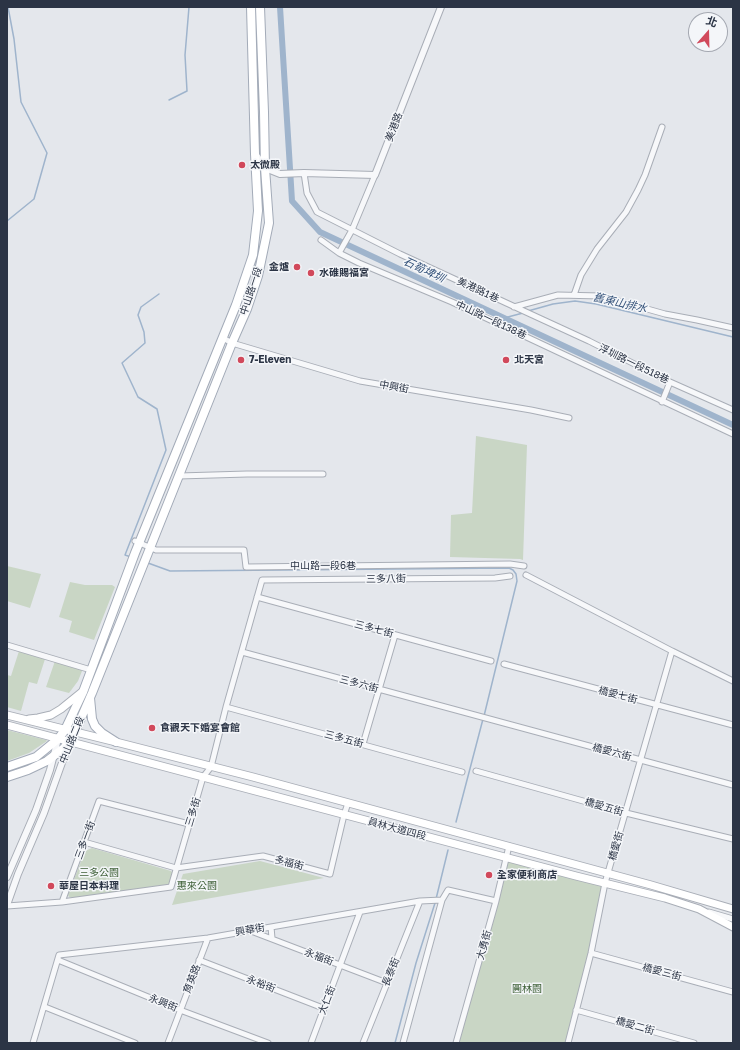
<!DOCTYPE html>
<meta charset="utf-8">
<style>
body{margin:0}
#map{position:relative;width:740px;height:1050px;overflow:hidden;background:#e4e7ec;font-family:"Golos Text","Noto Sans TC",sans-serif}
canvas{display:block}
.frame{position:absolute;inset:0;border:8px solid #2b3445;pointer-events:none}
.north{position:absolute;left:688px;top:12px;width:40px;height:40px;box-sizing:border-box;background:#f4f6f9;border:1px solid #a4a8b1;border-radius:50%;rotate:20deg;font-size:11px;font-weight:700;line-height:16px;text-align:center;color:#2b3445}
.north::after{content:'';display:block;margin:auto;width:14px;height:18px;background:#d1495b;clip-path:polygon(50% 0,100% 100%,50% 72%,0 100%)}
</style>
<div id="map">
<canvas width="740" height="1050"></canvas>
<div class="frame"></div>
<div class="north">北</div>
</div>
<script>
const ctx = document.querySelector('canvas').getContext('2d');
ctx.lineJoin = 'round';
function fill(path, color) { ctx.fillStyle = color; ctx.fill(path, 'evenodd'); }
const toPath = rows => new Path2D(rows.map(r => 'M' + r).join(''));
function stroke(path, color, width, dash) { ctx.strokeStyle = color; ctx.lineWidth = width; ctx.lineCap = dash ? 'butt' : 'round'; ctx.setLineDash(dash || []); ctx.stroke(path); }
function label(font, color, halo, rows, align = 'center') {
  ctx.font = font + ' "Golos Text","Noto Sans TC",sans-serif'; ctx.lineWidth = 3; ctx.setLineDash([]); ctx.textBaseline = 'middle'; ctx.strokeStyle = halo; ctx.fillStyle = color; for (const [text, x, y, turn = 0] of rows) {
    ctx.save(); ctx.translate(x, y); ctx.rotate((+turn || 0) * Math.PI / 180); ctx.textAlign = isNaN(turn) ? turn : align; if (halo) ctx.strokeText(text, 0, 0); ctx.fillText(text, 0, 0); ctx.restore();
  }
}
const green = toPath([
 [476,436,527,445,523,560,520,559,450,557,451,515,472,513],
 [7,566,41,574,30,608,7,601],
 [70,582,85,585,112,585,115,587,94,640,69,632,72,621,59,617],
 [19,651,45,659,37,684,29,682,21,711,7,707,7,675,11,676],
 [55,661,80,668,82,671,78,681,69,693,46,687],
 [7,730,46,740,47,741,29,753,7,761],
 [92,848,171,871,173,873,170,884,74,898,69,897,68,895,85,851],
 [506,858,605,883,568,1043,456,1043],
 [260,861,324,878,172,905,183,874]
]);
const stream = toPath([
 [169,100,187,91,185,55,189,7],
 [7,221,34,199,47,153,21,102,14,39,8,7],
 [528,311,553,304,575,301,596,304,733,337],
 [504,318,523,313],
 [131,557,125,555,166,450,157,409,138,397,122,363,145,343,144,332,138,315,141,307,159,294],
 [148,563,170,571,509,568,513,570,516,574,517,581,484,716],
 [456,822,483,719],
 [436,899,448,850],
 [395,1043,416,963,435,903]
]);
const canal = toPath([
 [280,7,292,201,320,232,733,425]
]);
const minor = toPath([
 [304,173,307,193,317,212,400,254,589,341,670,382,733,410],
 [321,240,339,253,359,263,452,302,733,434],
 [339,253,352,230,375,175],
 [574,295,581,275,597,249,626,212,638,190,645,175,662,127],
 [514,307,558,295,601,296,665,314,697,320,733,328],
 [223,338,232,343,360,381,531,410,569,418],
 [662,402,670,382],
 [179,476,247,474,323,474],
 [135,541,156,550,244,550,246,567,510,564,524,566],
 [526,575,672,651,733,681],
 [257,597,491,661],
 [7,645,91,670],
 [242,652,733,785],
 [504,664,733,725],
 [226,707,462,772],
 [363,744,395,635],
 [476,771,626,813,733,839],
 [84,842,176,868,263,856,330,874,344,815,348,803],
 [62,902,99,801,189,824],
 [7,906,62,902,171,887,203,777,211,767,226,707,262,580,495,578,510,576],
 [709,912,733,919],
 [271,927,272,938],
 [251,931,387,983],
 [591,953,733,992],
 [58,960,180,1010,268,1043],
 [199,960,323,1008],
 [45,1007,135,1043],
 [576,1010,694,1043],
 [33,1043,59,955,208,938,420,901,442,900,448,890,496,901],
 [168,1043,208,938],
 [311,1043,360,912],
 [363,1043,420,901],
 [403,1043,442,900],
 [456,1043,496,901,509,846],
 [568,1043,591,953,605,883,672,651]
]);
const tertiary = toPath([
 [256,155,265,168,280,174,304,173,375,175,441,7],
 [7,877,36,810,50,770,58,739],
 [7,905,18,874,44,813,68,746]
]);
const secondary = toPath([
 [7,715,116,742,253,777,651,885,733,909],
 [29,719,38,718,51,715,61,709,82,692],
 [7,725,576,876,665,898,699,909,733,927]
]);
const primary = toPath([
 [90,698,92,719,95,726,102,733,116,742],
 [7,767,36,757,58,739,65,730,83,692,135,553,236,305,253,255,258,211,255,154,251,7],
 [7,777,28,770,47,761,64,748,75,732,92,693,232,343,247,309,258,276,269,223,265,168,264,112,260,7]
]);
const markers = [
 [242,165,4,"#d1495b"],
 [297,267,4,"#d1495b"],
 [311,273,4,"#d1495b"],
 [241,360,4,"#d1495b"],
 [506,360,4,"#d1495b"],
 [152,728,4,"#d1495b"],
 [489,875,4,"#d1495b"],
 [51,886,4,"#d1495b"]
];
const streetNames = [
 ["美港路",394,127,-69],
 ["美港路1巷",478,290,25],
 ["中山路一段",251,291,-72],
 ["中山路一段138巷",491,320,25],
 ["浮圳路一段518巷",634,364,26],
 ["中興街",394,387,10],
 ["中山路一段6巷",323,566],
 ["三多八街",386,579,-1],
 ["三多七街",374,629,15],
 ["三多六街",359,684,15],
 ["橋愛七街",618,695,15],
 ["三多五街",344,739,15],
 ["中山路二段",72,740,-68],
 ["橋愛六街",612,752,15],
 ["橋愛五街",604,807,16],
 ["三多街",193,812,-73],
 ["員林大道四段",397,829,15],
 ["三多一街",85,840,-70],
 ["橋愛街",616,846,-74],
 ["多福街",289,863,15],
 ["興華街",250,930,-10],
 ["大勇街",484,945,-74],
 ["永福街",319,957,21],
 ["長泰街",391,972,-68],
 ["橋愛三街",662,972,15],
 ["育英路",192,979,-69],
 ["永裕街",261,984,21],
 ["大仁街",327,1000,-69],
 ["永興街",163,1003,22],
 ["橋愛二街",635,1026,16]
];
const poiNames = [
 ["太微殿",250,165],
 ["金爐",289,267,"right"],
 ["水碓賜福宮",319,273],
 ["7-Eleven",249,360],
 ["北天宮",514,360],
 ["食觀天下婚宴會館",160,728],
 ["全家便利商店",497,875],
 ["華屋日本料理",59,886]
];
const parkNames = [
 ["三多公園",99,873],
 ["惠來公園",197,886],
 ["圓林園",527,989]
];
const waterNames = [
 ["石筍埤圳",424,270,25],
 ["舊東山排水",620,303,13]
];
fill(green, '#c9d6c5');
stroke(stream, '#9fb4cc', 1.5);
stroke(canal, '#9fb4cc', 6);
stroke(minor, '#a9aeb7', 7);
stroke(tertiary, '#a9aeb7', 8);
stroke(secondary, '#a9aeb7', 9);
stroke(primary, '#a3abb8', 10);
stroke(minor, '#f7f8fa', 5);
stroke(tertiary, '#f7f8fa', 6);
stroke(secondary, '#fff', 7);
stroke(primary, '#fff', 8);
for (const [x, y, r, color] of markers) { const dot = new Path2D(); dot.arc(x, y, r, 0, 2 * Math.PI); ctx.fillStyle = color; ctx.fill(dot); stroke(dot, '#f4f6f9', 1.5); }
label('10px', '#2b3445', '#f4f6f9', streetNames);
label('bold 10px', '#2b3445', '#f4f6f9', poiNames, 'left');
label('10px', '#3f6138', '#f4f6f9', parkNames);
label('italic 11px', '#34527a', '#f4f6f9', waterNames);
</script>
